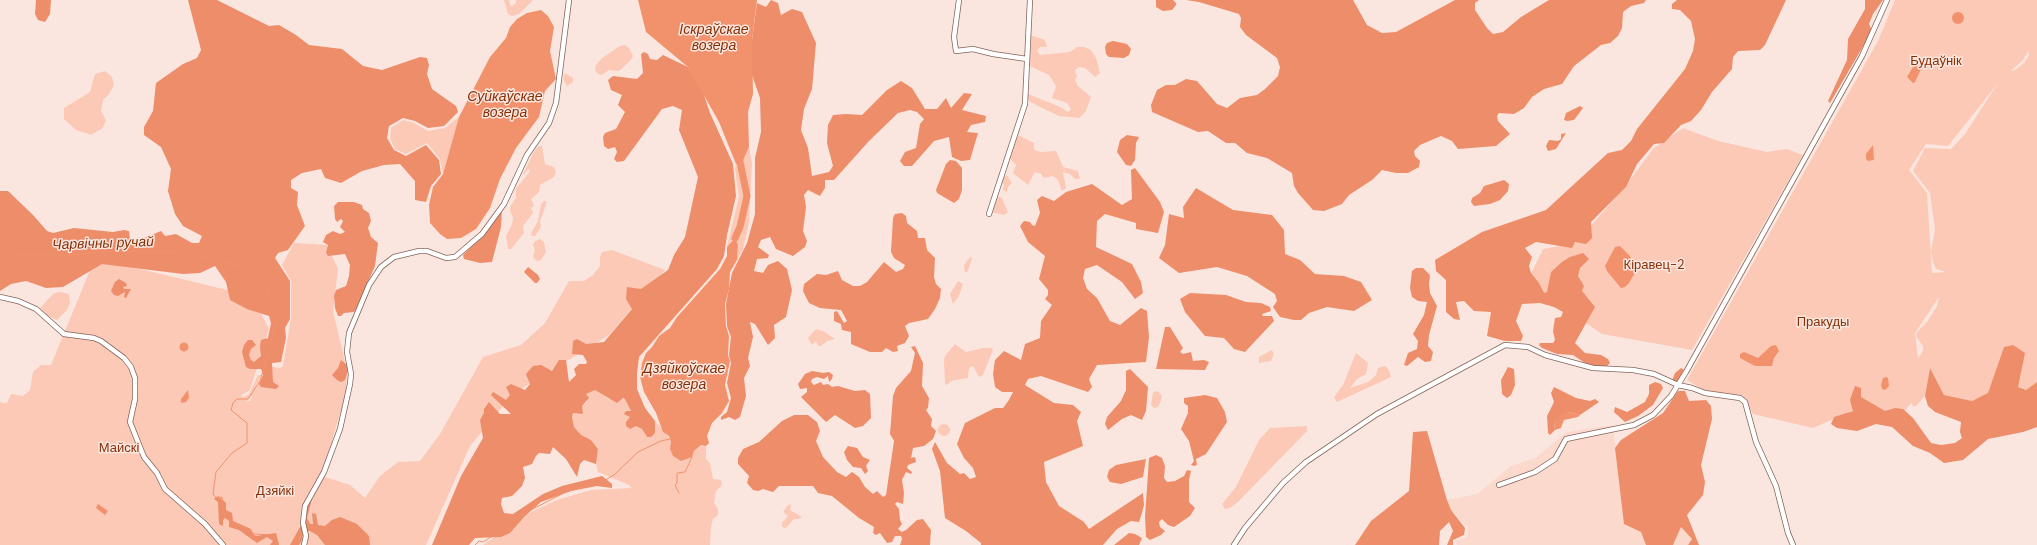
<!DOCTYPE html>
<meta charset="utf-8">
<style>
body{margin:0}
canvas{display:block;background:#fbe6df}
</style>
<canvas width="2037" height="545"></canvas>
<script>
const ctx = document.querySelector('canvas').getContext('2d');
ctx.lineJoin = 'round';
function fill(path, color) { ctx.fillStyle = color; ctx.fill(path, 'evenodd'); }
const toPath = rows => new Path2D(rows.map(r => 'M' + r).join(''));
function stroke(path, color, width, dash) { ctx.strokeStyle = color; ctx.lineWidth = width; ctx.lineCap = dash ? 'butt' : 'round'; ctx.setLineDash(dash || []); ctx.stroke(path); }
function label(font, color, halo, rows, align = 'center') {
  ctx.font = font + ' "DM Sans",sans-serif'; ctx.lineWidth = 3; ctx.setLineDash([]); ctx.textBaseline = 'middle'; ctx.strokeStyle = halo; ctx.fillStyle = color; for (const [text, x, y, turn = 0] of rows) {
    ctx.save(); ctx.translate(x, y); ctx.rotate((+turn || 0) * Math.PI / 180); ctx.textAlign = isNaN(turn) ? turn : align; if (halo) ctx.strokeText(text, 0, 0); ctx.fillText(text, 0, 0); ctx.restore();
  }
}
const built = toPath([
 [1613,425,1624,524,1641,532,1646,545,1457,545,1455,541,1467,537,1468,528,1451,510,1447,500,1477,494,1511,466,1535,458,1567,432],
 [1681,526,1692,539,1688,545,1673,545]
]);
const green = toPath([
 [504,0,509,0,510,5,512,6,516,3,516,0,533,0,519,14,512,16,508,14],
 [1895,0,2037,0,2037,382,2026,390,2018,387,2013,345,2004,347,1988,394,1972,401,1944,395,1930,368,1925,396,1917,405,1914,407,1911,403,1903,413,1856,409,1813,428,1753,414,1742,395,1705,391,1687,380,1878,41],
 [2028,51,2029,55,2024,63,2015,70,2011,71,2023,60],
 [1998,83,1965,134,1951,149,1925,148,1913,171,1930,193,1935,230,1931,251,1933,262,1936,269,1946,272,1932,273,1927,193,1909,170,1926,144,1948,146],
 [1939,297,1937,306,1927,322,1917,332,1916,336,1923,346,1923,351,1918,358,1915,333],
 [1031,35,1045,40,1047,47,1040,47,1037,51,1040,55,1070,52,1077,47,1084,47,1091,50,1096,58,1100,73,1095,77,1085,68,1079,67,1075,70,1077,77,1075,80,1078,86,1091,97,1086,111,1079,118,1059,116,1030,102,1027,97,1028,94,1060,107,1068,112,1071,109,1067,103,1052,98,1056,86,1049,75,1030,66],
 [625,45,629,48,633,56,630,61,619,71,609,70,602,75,598,74,595,70,596,65,602,58,620,46],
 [105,71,112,77,114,85,109,94,103,100,101,111,106,120,103,128,91,135,76,130,64,119,64,108,90,92,95,74],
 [565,73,573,78,573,82,567,86,563,79],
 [459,117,443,174,440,159,427,143,406,154,395,149,390,138,391,128,403,120,414,123,428,131,445,128],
 [1683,128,1718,141,1767,152,1787,149,1803,155,1692,350,1602,334,1527,282,1543,249,1576,243,1623,189,1654,148],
 [1018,135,1034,143,1034,150,1041,152,1056,151,1063,167,1078,171,1080,179,1075,179,1070,174,1063,172,1066,188,1062,191,1058,180,1053,176,1044,178,1041,174,1035,172,1028,185,1013,173,1016,165,1010,159],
 [539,146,542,146,545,164,554,167,556,172,554,177,540,185,539,192,531,199,534,206,531,208,533,213,523,226,524,233,511,249,508,249,506,236,512,224,513,218,510,210,511,205,516,198,516,189,530,171,528,169,524,175,523,174,535,150],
 [749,147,752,163,749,223,743,249,737,260,738,245,735,238,727,247,739,196,735,170,736,164,741,165],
 [1007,175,1012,183,1008,187,1007,192,1003,190,1004,185,1002,183,1003,178],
 [997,196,1002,198,1008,212,1004,215,991,212],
 [544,201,546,201,546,205,540,221,541,227,535,236,532,236,531,233,538,221,541,204],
 [540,239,544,242,546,252,541,260,537,261,533,257,535,250,533,245,535,241],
 [294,243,327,245,338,269,333,311,347,370,346,393,324,468,325,477,350,485,365,498,380,476,398,462,420,461,440,434,483,357,521,345,545,323,569,281,584,281,593,275,600,266,600,257,602,252,612,250,665,270,609,335,513,394,470,446,426,545,0,545,0,401,2,403,7,403,11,394,23,396,30,390,33,372,41,365,51,365,95,258,252,296,269,329,250,390,240,396,244,397,249,394,258,375,261,375,253,395,246,402,250,401,267,366,280,368,283,366,291,318,291,281,282,265],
 [970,257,972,258,968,271,965,273,964,265],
 [958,281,963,284,959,296,953,304,950,294],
 [61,292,69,294,70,303,67,310,57,320,46,315,40,308,54,293],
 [816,329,823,331,835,339,827,341,821,346,818,346,816,341,812,345,808,338],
 [955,344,966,352,983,348,992,348,993,350,983,375,979,377,973,366,969,368,968,378,951,381,947,385,945,384,944,360,945,356],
 [1272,350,1274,354,1271,361,1259,363,1259,357],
 [1356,353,1368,363,1366,374,1357,379,1350,388,1368,382,1376,375,1378,368,1385,366,1389,370,1391,377,1337,402,1334,397,1343,385],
 [595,389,609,399,625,399,631,411,630,417,636,426,642,429,647,437,655,433,655,421,668,436,671,442,694,451,701,445,706,446,706,459,710,463,713,479,721,480,722,485,716,491,714,503,718,509,718,515,713,519,711,527,710,545,483,545,529,513,557,500,591,490,632,488,629,485,598,472,596,464,598,448,591,440,581,436,574,427,572,417,573,413,583,414,582,406,587,402,586,394],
 [1158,391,1162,396,1161,401,1158,407,1154,408,1151,405,1153,392],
 '938 430a6 6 0 1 1 12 0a6 6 0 1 1-12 0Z',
 [1307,426,1307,431,1239,501,1230,508,1225,509,1222,504,1236,487,1259,440,1270,428],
 [789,504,791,505,790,510,802,517,799,519,794,519,786,528,782,527,782,523,788,516,783,512]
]);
const forest = toPath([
 [36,0,51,0,50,14,45,22,38,20,35,14],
 [188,0,217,0,269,26,279,25,296,35,309,45,342,49,363,66,382,70,420,57,427,58,429,65,427,74,432,89,456,106,458,112,444,126,428,128,415,121,403,118,389,126,387,138,394,150,406,156,426,145,439,160,441,174,431,186,426,202,415,200,415,181,400,164,384,165,362,171,341,183,325,178,321,169,302,173,291,180,291,188,298,192,297,205,305,226,288,250,278,253,275,258,290,281,290,319,285,328,286,338,281,362,272,363,273,382,279,386,276,389,261,387,259,384,263,375,261,369,250,369,246,367,242,352,244,345,248,340,252,340,256,345,251,349,249,355,251,360,254,362,261,356,260,347,261,340,268,338,271,323,269,316,247,309,230,300,226,282,215,266,200,273,183,274,102,264,63,287,46,288,26,281,11,284,0,291,0,191,8,191,33,215,47,231,53,233,74,228,113,232,124,230,129,231,130,239,135,242,161,231,165,236,176,234,192,243,199,243,202,236,183,226,175,214,168,191,171,169,161,147,144,135,144,127,153,111,156,83,183,64,197,58,201,50],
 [771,0,778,3,781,15,792,9,802,12,816,43,812,89,804,109,801,130,808,148,812,176,829,172,833,166,827,143,828,125,833,115,846,114,862,115,887,90,901,81,912,88,925,109,937,109,946,98,951,108,964,93,972,94,962,110,986,116,985,122,971,125,967,132,978,133,970,160,961,161,952,157,949,137,934,141,912,166,904,166,900,161,905,152,916,148,920,124,924,119,917,112,910,110,898,113,869,141,834,180,825,180,825,188,820,196,808,190,804,195,806,207,803,231,807,241,805,247,793,256,776,249,770,237,761,240,758,247,769,255,768,258,757,259,754,271,763,273,768,265,778,261,787,269,792,290,786,317,774,325,775,338,768,345,755,324,750,322,753,337,748,358,750,366,744,378,746,396,740,417,735,420,729,417,721,420,721,417,727,412,731,398,727,383,731,363,729,355,731,337,727,326,726,304,732,273,747,243,755,214,755,158,761,132,760,98,752,75,752,40,757,3,766,7],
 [1156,0,1173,0,1176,3,1176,5,1172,10,1163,11,1156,7],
 [1186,0,1353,0,1367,25,1382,33,1396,32,1455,0,1479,0,1475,3,1475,10,1487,28,1493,34,1503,32,1521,17,1549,0,1646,0,1644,3,1631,6,1623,12,1622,28,1618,36,1610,43,1601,45,1574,66,1562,84,1544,89,1532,97,1524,108,1514,114,1499,113,1497,116,1498,121,1510,134,1496,146,1458,149,1452,141,1441,136,1420,145,1414,151,1415,156,1420,161,1419,167,1408,173,1396,173,1382,170,1372,180,1349,195,1342,204,1324,211,1313,210,1298,193,1294,186,1292,173,1267,158,1247,153,1235,143,1226,143,1208,131,1198,132,1152,112,1151,105,1157,90,1166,85,1175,85,1186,79,1197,81,1217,104,1227,108,1240,98,1257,95,1265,89,1278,76,1280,67,1277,58,1246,35,1240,27,1241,18,1239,14,1199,2],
 [1677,0,1786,0,1765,45,1760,50,1738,51,1733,57,1732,69,1712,92,1701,110,1691,121,1681,125,1664,143,1654,144,1637,164,1626,187,1591,222,1592,238,1586,244,1575,242,1572,248,1536,242,1525,248,1532,257,1529,266,1531,273,1539,283,1544,293,1547,292,1551,272,1562,262,1570,257,1583,253,1589,259,1580,268,1578,276,1584,286,1582,291,1595,307,1575,343,1585,353,1601,355,1608,359,1610,363,1606,367,1595,366,1585,363,1573,355,1557,354,1542,348,1539,345,1540,343,1553,343,1555,340,1553,331,1555,318,1561,317,1563,312,1554,307,1540,303,1522,304,1516,321,1523,336,1521,341,1505,341,1487,336,1491,312,1474,311,1464,301,1456,302,1460,320,1454,319,1446,312,1446,280,1436,271,1435,260,1482,232,1546,210,1608,153,1622,150,1631,141,1637,129,1685,69,1693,51,1695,39,1691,21,1680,10,1672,9,1672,4],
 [1865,0,1883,0,1873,14,1869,24,1872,31,1830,103,1828,101,1847,60,1848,39,1865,9],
 [1113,41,1127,44,1131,49,1129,55,1124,58,1109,57,1106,54,1105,47,1107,43],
 [644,52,648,54,650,59,657,60,663,55,688,67,702,89,710,113,733,164,736,196,727,235,724,256,717,269,639,357,637,373,637,389,645,408,655,421,655,433,651,437,647,437,642,429,636,426,630,429,626,426,626,422,630,417,624,414,626,411,631,411,625,399,623,398,617,403,595,390,586,394,589,398,582,406,583,414,573,413,572,417,574,427,581,435,591,440,598,449,596,464,584,460,580,464,577,477,566,459,553,447,550,454,539,453,536,456,532,464,523,467,525,478,522,486,512,496,502,498,501,504,504,513,513,514,543,494,562,486,602,476,612,484,612,488,597,486,571,491,541,502,524,517,510,533,501,537,475,538,469,545,432,545,461,476,483,438,480,420,484,413,484,409,489,402,500,414,511,414,491,395,493,392,506,400,510,395,506,387,511,384,525,390,530,384,526,374,533,366,541,365,552,371,559,360,566,360,569,382,576,375,574,369,579,364,586,364,587,362,583,355,572,354,573,341,577,339,586,344,604,342,632,309,626,299,627,287,641,289,668,270,674,255,685,237,698,177,679,130,682,110,673,106,662,109,624,161,617,162,614,159,617,152,615,147,608,149,604,146,603,137,605,133,616,129,625,112,618,105,622,95,611,90,608,80,613,76,637,79,643,73,641,54],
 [1580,106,1583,108,1574,120,1567,121,1564,120,1566,113],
 [1566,133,1556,149,1548,151,1546,146,1549,140,1558,141,1561,139,1561,134],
 [1127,135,1139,137,1136,143,1135,160,1131,166,1126,165,1117,152,1120,140],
 [950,160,956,161,962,168,962,190,959,199,954,203,937,193,936,190,946,164],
 [1135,168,1160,202,1164,212,1158,233,1136,229,1136,223,1105,214,1097,221,1096,247,1132,264,1141,282,1143,293,1135,299,1122,282,1097,265,1085,269,1083,278,1087,289,1097,298,1110,321,1120,325,1141,308,1147,311,1149,337,1146,362,1097,365,1089,379,1092,387,1088,392,1041,376,1028,379,1025,385,1054,403,1073,405,1081,412,1077,421,1083,446,1044,462,1046,482,1059,506,1084,522,1089,529,1143,493,1144,505,1141,516,1139,522,1131,521,1117,529,1103,545,981,545,981,543,966,531,945,518,940,471,932,449,935,442,947,463,960,474,964,473,970,479,976,477,973,468,964,458,957,444,965,423,995,408,1003,408,1009,400,1013,392,1002,392,995,387,993,374,995,360,1004,351,1021,360,1025,344,1040,338,1041,321,1052,305,1045,299,1048,295,1048,290,1039,279,1045,256,1028,242,1020,226,1024,221,1030,222,1032,225,1035,226,1040,213,1037,200,1042,196,1054,201,1066,192,1092,184,1122,205,1132,199,1131,170],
 [1504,180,1509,184,1508,191,1500,200,1490,204,1474,206,1471,202,1472,198,1480,193,1484,186],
 [1196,188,1233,210,1272,215,1284,230,1285,254,1300,260,1315,274,1344,276,1361,282,1372,300,1354,311,1327,307,1309,313,1301,320,1294,320,1280,317,1273,307,1277,301,1275,294,1247,276,1217,267,1179,273,1159,258,1165,245,1169,214,1184,218,1183,207],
 [338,202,354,202,362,205,363,209,369,213,371,221,368,228,371,237,378,243,375,266,356,309,354,312,344,313,341,316,338,316,335,308,334,296,336,290,346,286,349,276,350,265,345,254,328,256,326,253,328,245,323,242,326,235,333,231,340,234,345,232,340,227,343,221,341,219,337,222,335,219,334,206],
 [502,209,501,227,492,262,480,263,464,259,463,255,483,235],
 [902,213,906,216,907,223,917,231,918,238,925,238,927,250,935,258,934,277,936,284,941,289,940,298,935,309,928,319,909,323,905,326,909,336,905,343,897,346,898,351,893,352,886,348,882,352,870,352,851,344,851,332,842,330,841,324,834,321,834,312,837,311,844,323,847,321,841,310,820,308,809,303,803,291,804,284,817,274,826,275,838,271,842,280,853,286,860,286,867,282,884,262,896,272,903,269,905,265,894,258,891,252,893,218,895,214],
 [528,267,538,275,540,279,537,283,535,283,524,272],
 [1416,268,1423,268,1430,275,1429,284,1430,293,1437,306,1429,335,1428,346,1433,352,1431,361,1425,362,1418,357,1407,366,1404,365,1408,353,1417,349,1418,341,1413,334,1424,315,1427,302,1418,301,1412,297,1410,288,1412,271],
 [119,279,126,283,127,286,123,287,124,289,131,289,126,298,124,297,125,292,118,296,114,295,111,291,115,282],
 [1190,293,1226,295,1246,302,1261,303,1270,307,1271,311,1262,314,1263,316,1272,316,1274,321,1245,352,1234,349,1224,338,1205,336,1185,312,1180,299],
 [1165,327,1170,327,1183,348,1180,352,1183,354,1191,352,1193,361,1204,360,1209,362,1205,370,1156,369],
 [2013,345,2025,353,2018,387,2026,390,2037,382,2037,427,2023,432,1988,439,1963,460,1944,463,1930,453,1913,446,1892,427,1876,424,1857,431,1837,428,1831,424,1834,417,1853,411,1850,400,1855,386,1861,388,1861,397,1885,411,1895,408,1903,409,1913,418,1931,443,1941,445,1955,443,1962,438,1960,432,1961,422,1935,412,1928,406,1925,396,1930,368,1944,395,1972,401,1988,393,2004,347],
 [915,346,923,363,922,386,929,398,928,408,926,410,932,419,931,426,936,431,933,439,924,446,913,448,911,458,915,457,916,462,908,465,907,468,912,472,911,474,906,472,902,480,904,493,903,504,897,502,895,504,899,509,900,520,902,524,898,529,902,532,906,530,917,520,923,519,931,530,930,545,900,545,902,539,901,536,895,536,892,542,887,543,880,533,876,535,873,533,874,527,859,518,832,496,818,493,813,486,779,486,773,492,763,489,758,491,753,490,747,483,749,476,738,464,738,458,743,449,759,442,782,421,794,415,808,415,817,422,820,431,816,441,823,457,837,472,846,477,852,472,859,477,865,487,873,494,877,491,883,497,886,495,894,441,890,434,893,396,896,388,911,371,915,353,911,347],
 [341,360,347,365,348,371,345,380,341,382,337,380,332,375,338,368],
 [1508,367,1514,369,1515,385,1511,395,1507,398,1502,394,1501,380],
 [1681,368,1684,370,1677,384,1672,381,1675,373],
 [1130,369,1148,387,1146,411,1142,420,1131,415,1122,419,1108,430,1105,424,1107,417,1121,401,1126,390,1126,371],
 [812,371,823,373,829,372,833,375,832,379,829,382,828,376,824,379,817,377,812,379,811,382,814,385,821,382,823,385,828,384,832,387,838,386,855,391,865,390,870,394,871,418,863,426,855,428,835,415,826,422,801,397,807,392,807,388,800,389,798,384,805,374],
 [1655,382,1661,384,1663,388,1653,405,1638,416,1625,422,1614,412,1615,407,1627,412,1645,402,1649,394,1649,385],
 [1554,387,1576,398,1590,401,1595,399,1599,402,1580,415,1569,412,1554,422,1555,430,1550,435,1548,433,1547,416,1554,402,1551,393],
 [1678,391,1685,391,1689,401,1706,400,1711,406,1712,419,1701,465,1705,482,1703,495,1687,515,1699,545,1688,545,1692,539,1681,527,1673,545,1646,545,1641,532,1624,524,1615,448,1621,440,1663,413],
 [1205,395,1217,398,1225,412,1227,422,1206,454,1196,459,1197,465,1194,466,1191,465,1194,461,1189,441,1181,429,1188,413,1188,406,1184,403,1184,398],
 [1427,431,1447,500,1451,510,1465,528,1464,535,1453,540,1453,545,1447,545,1453,531,1449,522,1440,531,1439,545,1355,545,1371,521,1409,491,1413,432],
 [848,446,857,448,863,457,870,460,866,466,868,471,865,474,861,468,853,467,847,460,844,452],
 [1156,455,1162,458,1165,466,1164,478,1167,482,1175,481,1184,476,1187,470,1191,471,1189,480,1189,502,1195,508,1190,516,1174,527,1168,525,1162,519,1159,522,1160,527,1165,531,1161,535,1150,540,1146,537,1145,517,1149,458],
 [1146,459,1143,477,1121,484,1110,482,1107,477,1109,470,1116,465],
 [218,496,226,503,226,510,232,513,233,521,251,529,253,534,256,536,276,533,279,545,270,545,273,541,267,537,257,543,239,530,229,527,229,521,225,518,223,520,223,526,219,524,218,502,214,499],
 [310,499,312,499,307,518,310,524,313,524,312,513,316,514,318,525,325,526,332,520,340,517,357,524,369,536,370,545,325,545,317,535,310,531,303,531,302,540,299,545,290,545,300,527,305,525,303,517],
 [1129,533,1135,534,1142,538,1139,545,1114,545]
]);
const water = toPath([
 [638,0,757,0,752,40,753,94,748,112,749,147,741,165,736,164,719,122,688,67,646,32],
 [541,10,548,16,554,27,550,51,556,79,545,91,539,117,516,148,500,179,490,208,476,229,461,238,447,239,440,234,430,223,429,205,433,187,443,174,459,117,490,57,506,38,510,27,517,19,527,13],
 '1952 18a6 6 0 1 1 12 0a6 6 0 1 1-12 0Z',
 [1916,62,1922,67,1915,82,1913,83,1907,77],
 [1873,145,1874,160,1868,161,1866,159,1866,154],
 [735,238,738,245,737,260,730,272,729,289,725,304,726,326,729,336,728,355,730,361,725,385,729,401,722,413,712,423,707,436,709,443,706,446,701,445,694,451,692,457,681,461,673,456,670,449,671,442,669,436,663,432,656,413,644,392,640,377,642,363,646,353,652,347,659,336,670,328,677,317,720,269,727,256,727,247],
 [1620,246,1629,255,1636,266,1636,271,1629,283,1625,287,1621,288,1607,271,1605,266,1615,247],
 '179.5 347a4.5 4.5 0 1 1 9 0a4.5 4.5 0 1 1-9 0Z',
 [1776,345,1779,351,1774,358,1772,366,1755,366,1740,358,1740,354,1744,352,1758,358,1771,346],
 [1886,377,1888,378,1889,386,1885,390,1882,389,1881,385,1883,378],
 [188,390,189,398,186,402,181,403,181,399],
 [1569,412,1580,415,1578,417,1564,420,1561,428,1555,430,1554,422,1561,414],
 [98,504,108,511,105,515,96,508]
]);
const stream = toPath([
 [0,242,12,255,71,255,117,251,185,253,235,265,264,281,278,317,260,381,248,399,237,399,233,403,231,410,247,423,247,443,232,453,216,472,213,494,216,498,222,497,223,511,226,518,255,534,272,535,278,542,278,545],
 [679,493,675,485,677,483,677,473,685,472,692,457],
 [306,530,313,527,329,530,351,538,357,545],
 [295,545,303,532],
 [475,545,479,541,483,542,491,537,511,520,566,492,602,482,614,475,638,452,661,441,670,439]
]);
const river = toPath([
 [735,238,740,227,747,196,739,157]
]);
const street = toPath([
 [959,0,954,37,956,51,973,49,993,54,1027,59],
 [989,214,1025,104,1030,0],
 [0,297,18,301,36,309,64,334,94,338,101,341,124,358,131,367,135,378,135,399,130,422,144,457,157,473,165,489,205,524,223,545],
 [1499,485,1535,472,1555,459,1566,439,1634,425,1653,415,1671,396,1686,372,1862,56,1887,0],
 [304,545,306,536,303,523,305,506,324,472,340,429,350,384,351,374,347,352,349,333,369,285,381,267,394,257,419,251,427,251,446,258,455,257,482,234,504,204,527,155,549,123,556,103,569,0],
 [1234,545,1245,528,1283,483,1306,462,1377,414,1505,345,1528,347,1545,355,1593,368,1633,370,1654,374,1678,385,1692,388,1705,393,1740,398,1745,402,1756,442,1776,486,1788,533,1793,545]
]);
const parkNames = [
 ["Будаўнік",1936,62],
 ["Кіравец-2",1654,266],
 ["Пракуды",1823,323],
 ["Майскі",119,449],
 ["Дзяйкі",275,492]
];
const waterNames = [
 ["Іскраўскае",714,30],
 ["возера",714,46],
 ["Суйкаўскае",505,97],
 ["возера",505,113],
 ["Чарвічны ручай",103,244,-2],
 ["Дзяйкоўскае",684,369],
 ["возера",684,385]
];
fill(built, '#fbdacd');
fill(green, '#fbc9b6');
fill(forest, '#ed8d69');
fill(water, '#f2926d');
stroke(stream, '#f2926d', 1);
stroke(river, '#f2926d', 7);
stroke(street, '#82655a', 6);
stroke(street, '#fff', 4.5);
label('13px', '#863108', '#fbe6df', parkNames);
label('italic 14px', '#853006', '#fbe6df', waterNames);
</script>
